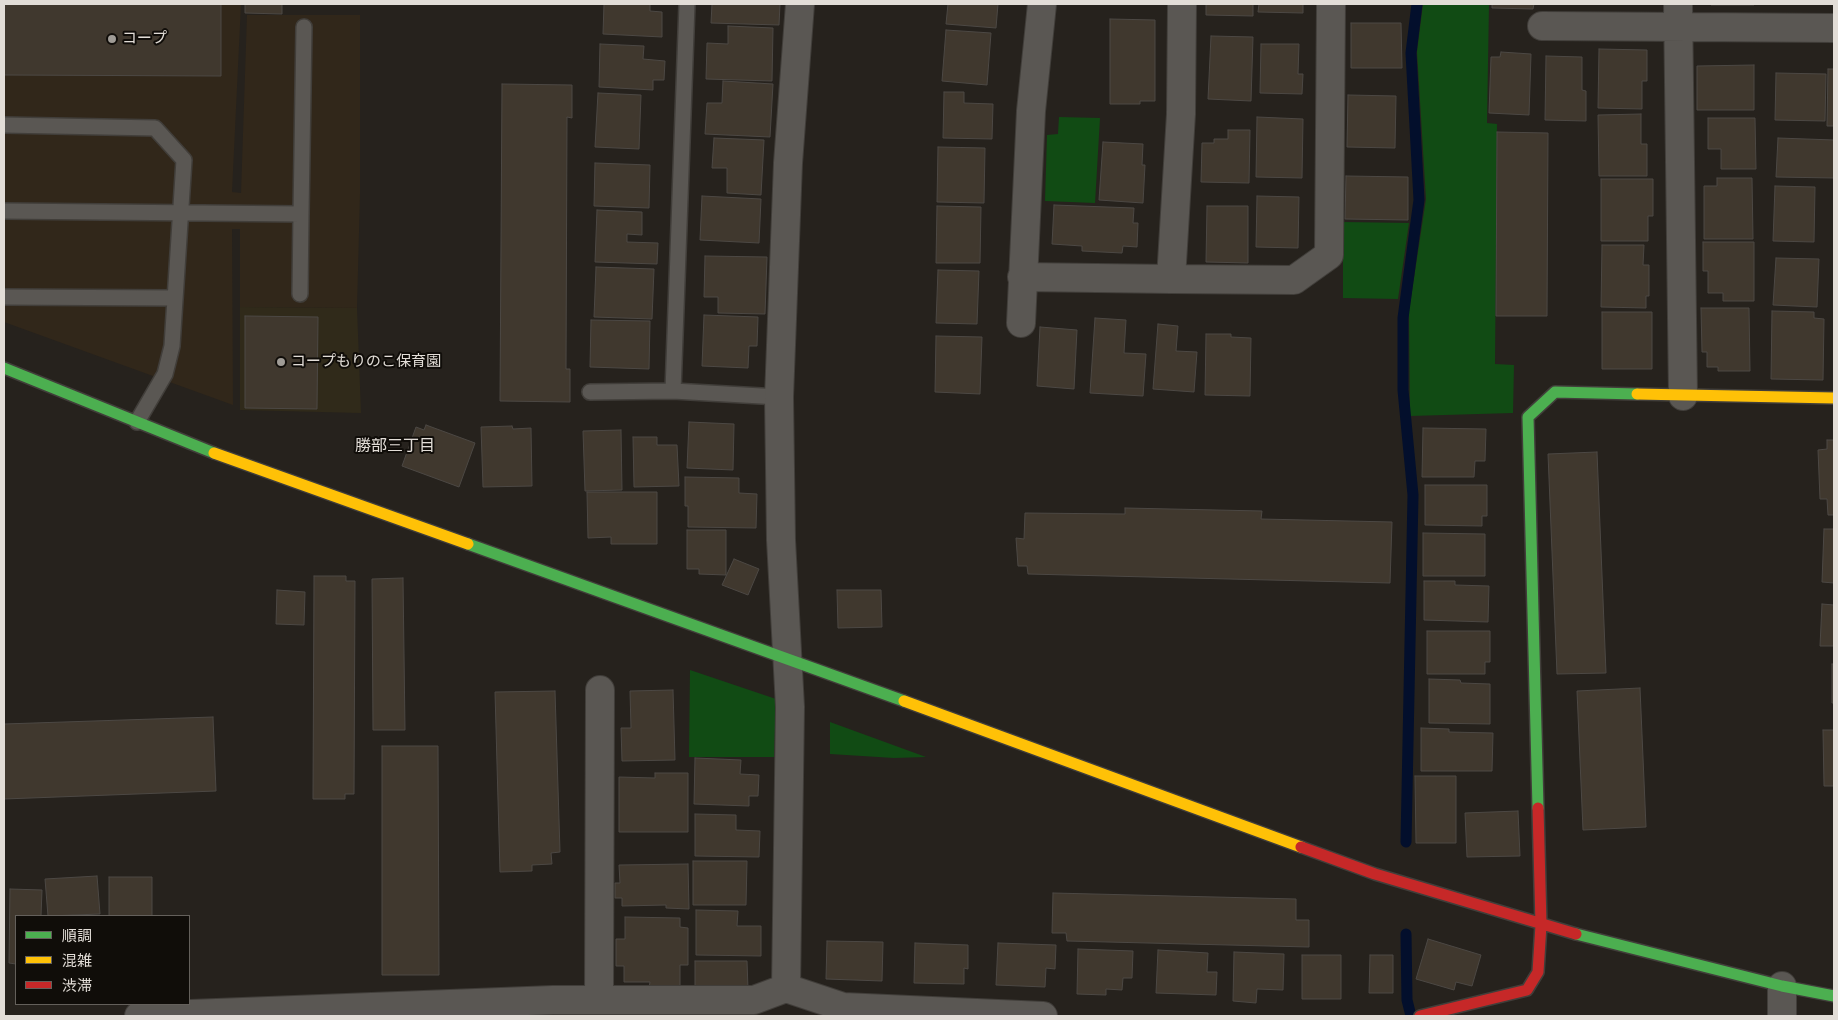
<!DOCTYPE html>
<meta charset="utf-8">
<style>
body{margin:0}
#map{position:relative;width:1838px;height:1020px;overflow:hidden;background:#26221d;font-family:Arial,"Noto Sans JP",sans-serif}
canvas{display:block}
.frame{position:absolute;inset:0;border:5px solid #e2ddd7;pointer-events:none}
.legend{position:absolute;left:15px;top:915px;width:175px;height:90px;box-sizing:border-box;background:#100d09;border:1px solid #64605b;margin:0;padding:6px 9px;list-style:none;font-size:15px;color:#e2ddd7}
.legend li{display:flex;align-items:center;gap:10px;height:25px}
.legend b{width:25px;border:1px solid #64605b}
</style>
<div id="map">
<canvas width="1838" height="1020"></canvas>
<div class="frame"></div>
<ul class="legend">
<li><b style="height:6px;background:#4caf50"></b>順調</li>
<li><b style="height:6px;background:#ffc107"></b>混雑</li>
<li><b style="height:6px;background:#c62828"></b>渋滞</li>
</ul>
</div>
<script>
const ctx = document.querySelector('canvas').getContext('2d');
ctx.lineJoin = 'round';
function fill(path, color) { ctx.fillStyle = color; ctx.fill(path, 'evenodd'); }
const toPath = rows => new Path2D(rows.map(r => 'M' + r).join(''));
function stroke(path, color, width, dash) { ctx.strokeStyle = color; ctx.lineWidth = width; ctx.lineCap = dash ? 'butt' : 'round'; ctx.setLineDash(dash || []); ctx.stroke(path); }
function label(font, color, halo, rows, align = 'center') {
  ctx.font = font + ' Arial,"Noto Sans JP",sans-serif'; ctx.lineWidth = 4; ctx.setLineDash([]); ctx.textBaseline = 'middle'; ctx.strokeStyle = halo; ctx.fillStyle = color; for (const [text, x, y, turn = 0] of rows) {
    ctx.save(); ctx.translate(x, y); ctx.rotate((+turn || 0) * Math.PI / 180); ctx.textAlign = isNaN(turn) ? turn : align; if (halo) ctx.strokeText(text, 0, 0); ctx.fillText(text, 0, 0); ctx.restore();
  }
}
const built = toPath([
 [4,4,241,4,232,192,241,193,247,15,360,15,360,194,357,308,240,307,240,229,232,229,233,405,4,322]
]);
const education = toPath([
 [240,307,357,308,361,413,240,410]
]);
const green = toPath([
 [1423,4,1489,4,1487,123,1497,124,1495,364,1514,365,1513,413,1410,416,1409,311,1426,199,1417,52],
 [1059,117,1100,118,1095,203,1045,201,1047,135,1058,134],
 [1343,222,1409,223,1398,299,1343,298],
 [690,670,776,699,774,757,689,757],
 [830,722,926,757,894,758,830,754]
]);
const stream = toPath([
 [1406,842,1413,495,1403,390,1403,318,1419,200,1411,53,1417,4],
 [1406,934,1407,1000,1411,1016]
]);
const building = toPath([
 [4,4,221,4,221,76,4,75,4,4],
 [245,4,282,4,282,14,245,13,245,4],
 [604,4,650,4,650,11,662,12,662,37,603,34,604,4],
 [712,4,780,4,779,25,711,23,712,4],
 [948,4,998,4,996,28,946,24,948,4],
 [1206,4,1253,4,1253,16,1206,15,1206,4],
 [1259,4,1303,4,1303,13,1258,12,1259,4],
 [1492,4,1534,4,1533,9,1492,8,1492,4],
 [1711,4,1754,4,1754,5,1711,5,1711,4],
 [1110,19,1155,20,1155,101,1140,101,1140,104,1110,104,1110,19],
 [1351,23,1401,23,1402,68,1351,68,1351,23],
 [728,26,773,28,772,81,706,79,707,43,728,44,728,26],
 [946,30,991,33,987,85,942,81,946,30],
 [1211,36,1253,37,1251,101,1208,99,1211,36],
 [600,44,644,46,643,59,665,61,664,80,653,80,653,90,599,87,600,44],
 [1261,44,1299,44,1298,74,1303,74,1302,94,1260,93,1261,44],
 [1599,49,1647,50,1647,81,1642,81,1642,109,1598,108,1599,49],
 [1501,52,1531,54,1529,115,1489,113,1491,57,1500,57,1501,52],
 [1546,56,1582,57,1582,90,1586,91,1586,121,1545,120,1546,56],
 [1754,65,1754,110,1697,110,1697,66,1754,65],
 [1828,69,1834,69,1834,126,1827,126,1828,69],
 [1776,73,1826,74,1825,121,1775,120,1776,73],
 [723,81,773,84,770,137,705,134,707,103,722,103,723,81],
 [502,84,572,85,572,118,567,117,566,369,570,369,570,402,500,401,502,84],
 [944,92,964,92,964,103,993,104,992,139,943,138,944,92],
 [598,93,641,95,639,149,595,147,598,93],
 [1348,95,1396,96,1395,148,1347,147,1348,95],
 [1641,114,1641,144,1647,144,1647,176,1599,176,1598,115,1641,114],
 [1257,117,1303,119,1302,178,1256,177,1257,117],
 [1708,118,1755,118,1756,169,1721,169,1721,149,1708,149,1708,118],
 [1228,130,1250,130,1249,183,1201,182,1202,143,1214,143,1214,139,1228,139,1228,130],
 [1497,132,1548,133,1547,316,1496,316,1497,132],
 [714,138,764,140,761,195,727,193,727,168,712,168,714,138],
 [1778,138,1834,140,1834,178,1776,177,1778,138],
 [1103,142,1143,144,1142,165,1145,165,1143,203,1099,200,1103,142],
 [938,147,985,148,984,203,937,202,938,147],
 [595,163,650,165,649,208,594,206,595,163],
 [1346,176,1408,177,1408,220,1345,219,1346,176],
 [1717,178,1752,178,1753,239,1704,239,1704,186,1717,186,1717,178],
 [1601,179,1653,179,1653,216,1648,216,1648,241,1601,241,1601,179],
 [1775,186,1815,187,1814,242,1773,241,1775,186],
 [702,196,761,199,759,243,700,240,702,196],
 [1257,196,1299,197,1298,248,1256,247,1257,196],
 [1054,205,1134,208,1133,223,1138,223,1137,247,1123,246,1122,253,1082,251,1082,246,1052,244,1054,205],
 [937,206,981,207,980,263,936,263,937,206],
 [1207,206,1248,206,1248,263,1206,262,1207,206],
 [597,210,642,212,642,235,627,234,627,242,658,243,657,264,595,262,597,210],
 [1703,242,1754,242,1754,301,1723,301,1723,293,1708,293,1708,271,1703,271,1703,242],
 [1602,245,1644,245,1643,265,1649,265,1649,296,1646,296,1646,308,1601,307,1602,245],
 [705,256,767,257,765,314,718,313,718,297,704,297,705,256],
 [1776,258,1819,259,1817,307,1773,305,1776,258],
 [596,267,654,269,652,319,594,317,596,267],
 [938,270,979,271,977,324,936,323,938,270],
 [1701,308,1749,308,1750,371,1718,371,1718,367,1707,367,1707,352,1702,352,1701,308],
 [1772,311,1814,312,1814,318,1824,319,1823,380,1771,379,1772,311],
 [1602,312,1652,312,1652,369,1602,369,1602,312],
 [704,315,758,317,757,346,749,346,748,368,702,366,704,315],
 [245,316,318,317,317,409,245,408,245,316],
 [1095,318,1126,320,1124,353,1146,354,1143,396,1090,393,1095,318],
 [591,320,650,321,649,369,590,367,591,320],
 [1158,324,1178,326,1176,351,1197,352,1194,392,1153,389,1158,324],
 [1040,327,1077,330,1074,389,1037,386,1040,327],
 [1206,334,1231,334,1231,337,1251,338,1250,396,1205,395,1206,334],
 [936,336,982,337,980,394,935,392,936,336],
 [689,422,734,424,733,470,687,468,689,422],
 [426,425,475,443,459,487,402,466,416,427,424,430,426,425],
 [512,426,513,429,531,428,532,486,483,487,481,427,512,426],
 [1423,428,1486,429,1485,461,1475,461,1474,477,1422,477,1423,428],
 [621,430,622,490,585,491,583,431,621,430],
 [633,437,657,437,657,445,677,445,679,486,634,487,633,437],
 [1827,440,1834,440,1834,515,1828,515,1827,499,1820,499,1818,450,1827,449,1827,440],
 [1597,452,1606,673,1557,674,1548,454,1597,452],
 [685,477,739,478,739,493,757,494,756,528,688,527,688,506,685,506,685,477],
 [1425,485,1487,485,1487,516,1482,516,1482,526,1425,525,1425,485],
 [587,492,657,492,657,544,611,544,611,537,588,538,587,492],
 [1125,508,1262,511,1261,519,1392,522,1390,583,1028,574,1027,566,1018,566,1016,538,1024,539,1025,513,1125,514,1125,508],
 [1824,529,1834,529,1834,583,1822,582,1824,529],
 [687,530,726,530,726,575,699,574,699,569,687,569,687,530],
 [1423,533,1485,534,1485,576,1423,576,1423,533],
 [734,559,759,569,748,595,722,585,734,559],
 [314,576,346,576,346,581,355,581,354,794,345,794,345,799,313,799,314,576],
 [403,578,405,730,373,730,372,579,403,578],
 [1424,581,1455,581,1455,585,1489,586,1488,622,1424,620,1424,581],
 [277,590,305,592,304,625,276,624,277,590],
 [837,590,881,590,882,627,838,628,837,590],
 [1822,604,1834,605,1834,646,1820,646,1822,604],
 [1427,631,1490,631,1490,662,1485,662,1485,674,1427,674,1427,631],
 [1832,664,1834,664,1834,703,1832,703,1832,664],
 [1429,679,1460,680,1461,683,1490,684,1490,724,1429,723,1429,679],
 [1640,688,1646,827,1583,830,1577,691,1640,688],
 [673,690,675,760,622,761,621,728,631,728,630,691,673,690],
 [555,691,560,852,551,853,552,864,532,865,532,871,500,872,495,692,555,691],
 [213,717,216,791,4,799,4,724,213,717],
 [1421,728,1449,729,1449,732,1493,733,1492,771,1421,771,1421,728],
 [1823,730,1834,730,1834,786,1824,786,1823,730],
 [382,746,438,746,439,975,382,975,382,746],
 [695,758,741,760,740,774,759,775,758,796,749,796,749,806,694,804,695,758],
 [655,773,688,773,688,832,619,832,619,777,655,778,655,773],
 [1415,776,1456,776,1456,843,1416,843,1415,776],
 [1518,811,1520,856,1467,857,1465,813,1518,811],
 [695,814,736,815,736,830,760,831,759,857,695,856,695,814],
 [693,861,747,861,746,905,693,905,693,861],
 [688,864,689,909,666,908,666,905,622,906,622,898,615,898,615,883,620,883,619,865,688,864],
 [97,876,100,914,48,916,45,879,97,876],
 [109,877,152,877,152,916,109,916,109,877],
 [10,889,42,890,41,916,16,916,16,964,9,963,10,889],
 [1053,893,1296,899,1296,920,1309,920,1309,947,1067,941,1066,933,1052,933,1053,893],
 [696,910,738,911,737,926,761,926,761,956,696,955,696,910],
 [625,917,680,918,680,927,688,928,688,965,680,965,680,987,649,988,650,982,624,982,624,966,616,966,616,939,625,939,625,917],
 [1428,939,1481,955,1472,986,1456,982,1454,990,1416,979,1428,939],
 [827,941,883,942,882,981,826,979,827,941],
 [915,943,968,945,968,969,964,968,964,984,914,983,915,943],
 [998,943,1056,945,1055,969,1046,968,1045,987,996,985,998,943],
 [1078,949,1133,951,1132,978,1123,978,1122,990,1106,989,1106,995,1077,994,1078,949],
 [1158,950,1208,953,1207,972,1217,972,1216,995,1156,993,1158,950],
 [1234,952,1284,954,1283,990,1257,989,1256,1003,1233,1001,1234,952],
 [1302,955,1341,955,1341,999,1302,999,1302,955],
 [1370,955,1393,955,1393,993,1369,993,1370,955],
 [695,961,747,961,748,989,695,989,695,961]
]);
const lane = toPath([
 [687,4,673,391,779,397],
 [4,125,155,128,184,160,172,346,165,374,137,422],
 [4,211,301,214,300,294],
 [301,214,304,27],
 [4,297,175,298],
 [590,392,673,391]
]);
const street = toPath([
 [1678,4,1683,396],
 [1542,26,1834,28],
 [1022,277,1171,279,1181,114,1182,4],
 [1171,279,1294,280,1329,255,1331,4],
 [1021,323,1031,111,1042,4],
 [786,988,790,707,781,540,779,397,788,163,800,4],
 [599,999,600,690],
 [139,1016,553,1000,754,1000,786,988,843,1007,1043,1016],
 [1782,1016,1782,986]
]);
const fast = toPath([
 [4,368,214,453],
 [468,544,904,701],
 [1538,808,1528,417,1555,392,1637,394],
 [1576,934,1782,986,1834,996]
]);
const slow = toPath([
 [1637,394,1834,398],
 [214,453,468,544],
 [904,701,1301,847]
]);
const jam = toPath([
 [1301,847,1375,874,1576,934],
 [1420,1016,1527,990,1538,972,1541,925,1538,808]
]);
const markers = [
 [112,39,5,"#a09c96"],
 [281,362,5,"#a09c96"]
];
const poiNames = [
 ["コープ",122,39],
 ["コープもりのこ保育園",291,362]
];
const neighbourhoodNames = [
 ["勝部三丁目",395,447]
];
fill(built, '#31271a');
fill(education, '#302a1a');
fill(green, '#114b14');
stroke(stream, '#030f2c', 11);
fill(building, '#40382e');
stroke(building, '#4c4844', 1);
stroke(lane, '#413e3a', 18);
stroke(street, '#413e3a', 30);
stroke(fast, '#413e3a', 14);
stroke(slow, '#413e3a', 14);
stroke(jam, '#413e3a', 14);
stroke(lane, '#5a5753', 15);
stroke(street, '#5a5753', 28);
stroke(fast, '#4caf50', 11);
stroke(slow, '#ffc107', 11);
stroke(jam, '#c62828', 11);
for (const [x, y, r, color] of markers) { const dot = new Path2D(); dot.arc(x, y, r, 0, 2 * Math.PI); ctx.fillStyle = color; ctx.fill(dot); stroke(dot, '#100d09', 2); }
label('15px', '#e2ddd7', '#100d09', poiNames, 'left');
label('16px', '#e2ddd7', '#100d09', neighbourhoodNames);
</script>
